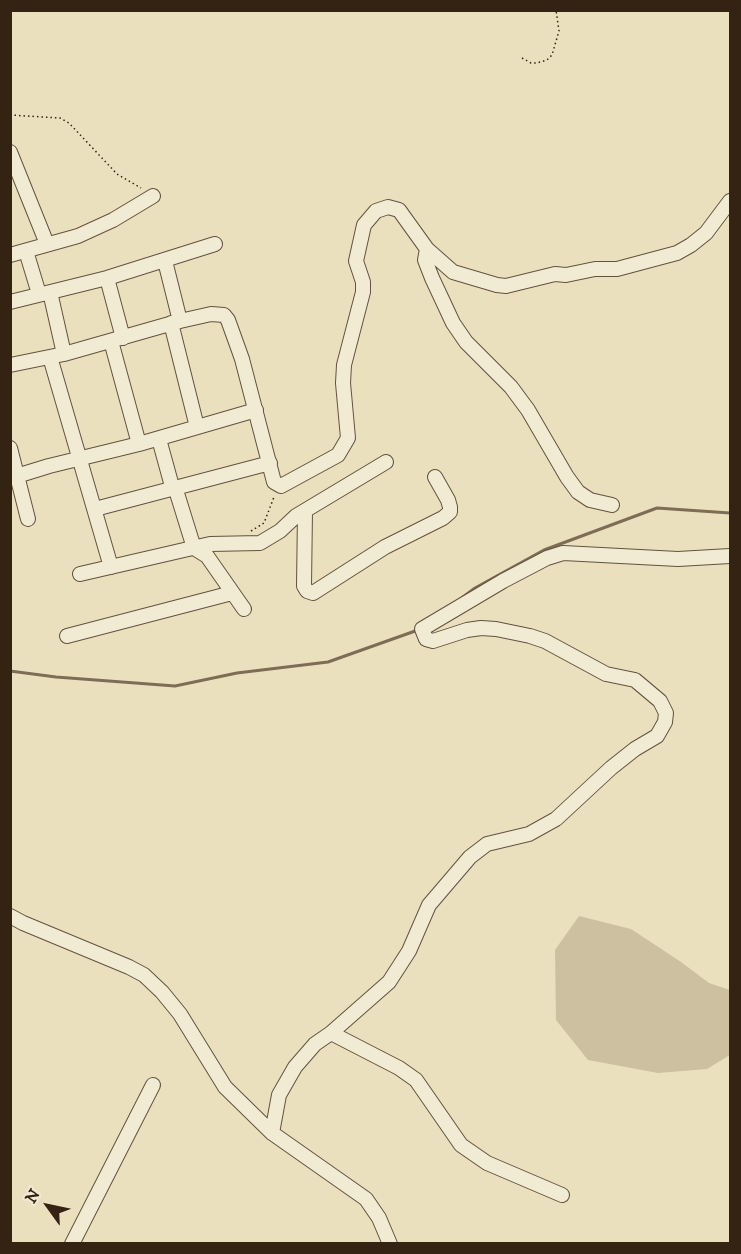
<!DOCTYPE html>
<style>
body{margin:0}
#map{position:relative;width:741px;height:1254px;overflow:hidden;background:#ebe0bd;font-family:"IM FELL DW Pica",serif}
canvas{display:block}
.frame{position:absolute;inset:0;border:12px solid #342213;pointer-events:none}
.north{position:absolute;left:18px;top:1176px;width:60px;height:60px;-webkit-text-stroke:4px #f2ebd4;paint-order:stroke;rotate:303deg;font-size:16px;font-weight:700;line-height:24px;text-align:center;color:#342213}
.north::after{content:'';display:block;margin:auto;width:21px;height:27px;background:#342213;clip-path:polygon(50% 0,100% 100%,50% 72%,0 100%)}
</style>
<div id="map">
<canvas width="741" height="1254"></canvas>
<div class="frame"></div>
<div class="north">N</div>
</div>
<script>
const ctx = document.querySelector('canvas').getContext('2d');
ctx.lineJoin = 'round';
function fill(path, color) { ctx.fillStyle = color; ctx.fill(path, 'evenodd'); }
const toPath = rows => new Path2D(rows.map(r => 'M' + r).join(''));
function stroke(path, color, width, dash) { ctx.strokeStyle = color; ctx.lineWidth = width; ctx.lineCap = dash ? 'butt' : 'round'; ctx.setLineDash(dash || []); ctx.stroke(path); }
const green = toPath([
 [579,916,631,929,681,962,709,983,730,990,730,1055,707,1069,658,1073,588,1060,556,1020,555,950]
]);
const stream = toPath([
 [459,600,475,588,544,550,657,508,730,513],
 [10,671,56,677,175,686,237,673,328,662,418,630]
]);
const path = toPath([
 [522,58,531,63,537,63,547,60,552,55,559,31,556,10],
 [10,115,60,118,69,123,117,174,141,188],
 [251,531,264,523,274,497]
]);
const minor = toPath([
 [10,152,47,244],
 [427,249,425,260,432,278,453,323,466,342,511,387,528,410,567,477,578,492,590,500,612,505],
 [26,251,39,294],
 [10,255,78,236,113,220,153,196],
 [165,261,180,321],
 [107,278,123,338],
 [50,292,64,354],
 [10,302,107,278,215,244],
 [171,323,197,427],
 [111,341,139,444],
 [50,357,111,567],
 [10,365,64,354,180,321,211,314,224,315,228,320,242,359,274,482,281,486,338,455,348,438,343,383,344,365,363,292,363,282,356,261,364,225,376,211,388,207,399,210,427,249,453,272,497,285,506,286,555,274,566,275,595,269,617,269,677,253,691,245,706,233,730,201],
 [159,439,173,490],
 [10,448,28,519],
 [10,478,49,466,139,444,256,410],
 [176,490,194,548,207,556,244,609],
 [95,509,270,463],
 [305,511,304,586,307,591,313,593,385,547,443,518,450,512,450,507,448,500,435,477],
 [80,574,210,544,260,543,280,531,296,516,386,462],
 [67,636,232,593],
 [10,916,23,923,129,967,144,975,162,992,180,1014,225,1087,272,1133,366,1199,379,1218,390,1244],
 [331,1033,399,1068,416,1080,461,1145,487,1163,562,1195],
 [272,1133,279,1095,295,1067,315,1044,331,1033,389,982,409,951,429,905,470,857,487,844,529,834,556,819,611,768,635,749,657,736,665,722,666,713,660,701,635,680,606,674,545,641,530,636,496,629,481,628,467,630,433,641,426,639,422,629,503,581,547,558,563,553,678,559,730,556],
 [72,1244,153,1085]
]);
fill(green, '#ccc0a0');
stroke(stream, '#7d6d56', 3);
stroke(minor, '#62523e', 16);
stroke(path, '#342213', 1.5, [1.5, 3]);
stroke(minor, '#f2ebd4', 14);
</script>
